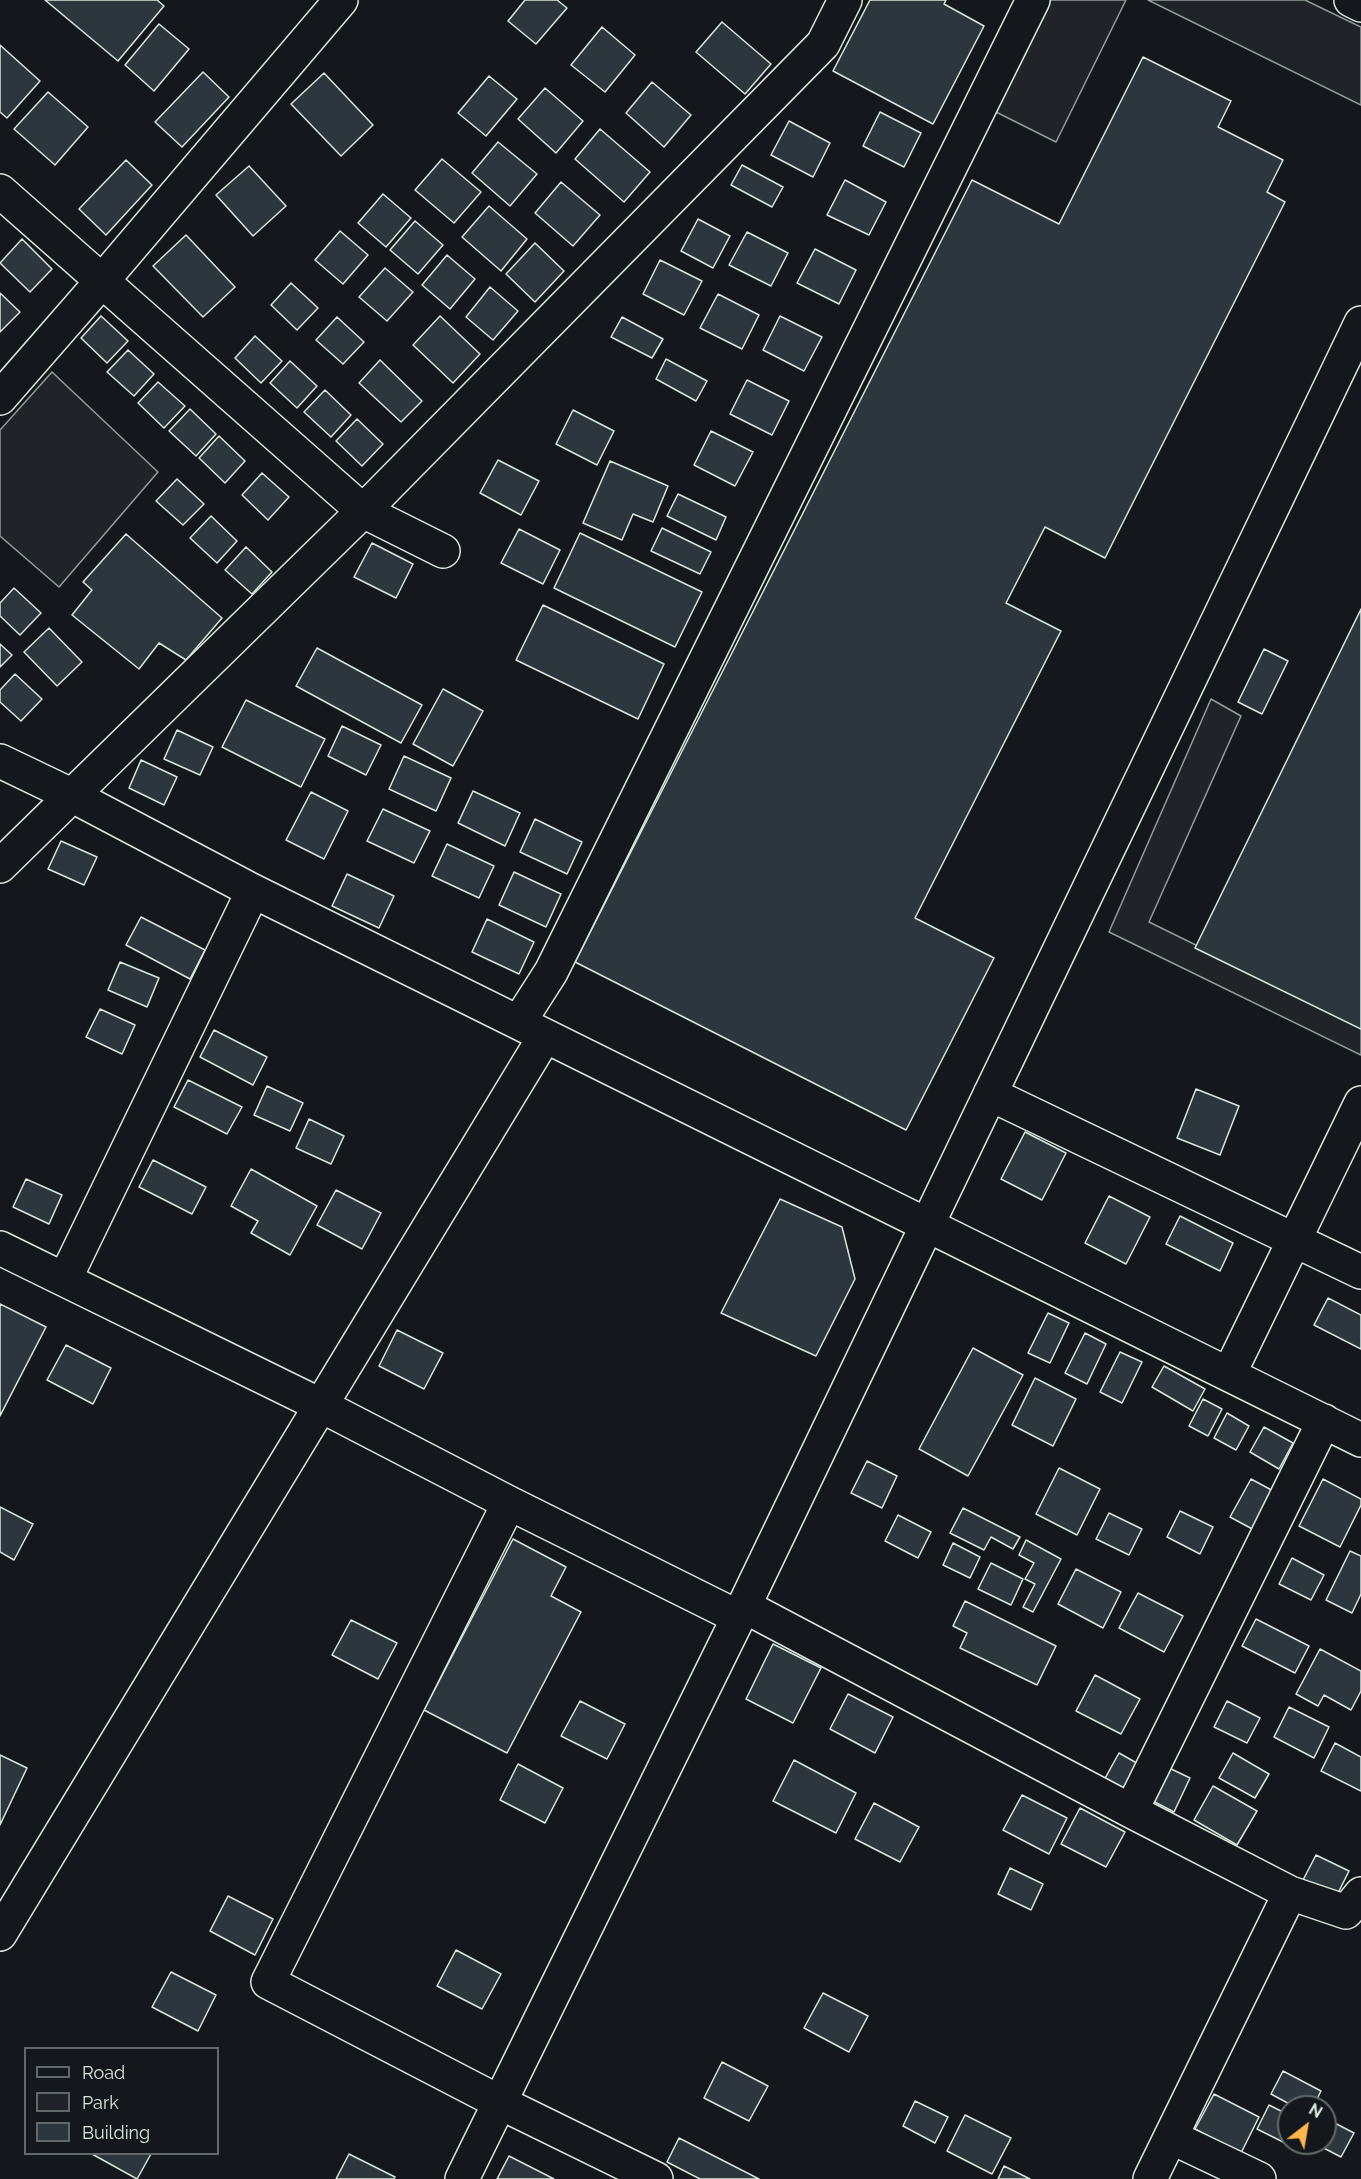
<!DOCTYPE html>
<style>
body{margin:0}
#map{position:relative;width:1361px;height:2179px;overflow:hidden;background:#14181c;font-family:Raleway,sans-serif}
canvas{display:block}
.legend{position:absolute;left:24px;top:2047px;width:195px;height:108px;box-sizing:border-box;background:#14181c;border:2px solid #626a69;margin:0;padding:8px 10px;list-style:none;font-size:18px;color:#d8e6dc}
.legend li{display:flex;align-items:center;gap:12px;height:30px}
.legend b{width:30px;border:2px solid #626a69}
.north{position:absolute;left:1277px;top:2095px;width:60px;height:60px;box-sizing:border-box;background:#14181c;border:2px solid #626a69;border-radius:50%;rotate:31deg;font-size:16px;font-weight:700;line-height:24px;text-align:center;color:#d8e6dc}
.north::after{content:'';display:block;margin:auto;width:21px;height:27px;background:#ffb74d;clip-path:polygon(50% 0,100% 100%,50% 72%,0 100%)}
</style>
<div id="map">
<canvas width="1361" height="2179"></canvas>
<ul class="legend">
<li><b style="height:8px;background:#14181c"></b>Road</li>
<li><b style="height:16px;background:#202428"></b>Park</li>
<li><b style="height:16px;background:#2c363c"></b>Building</li>
</ul>
<div class="north">N</div>
</div>
<script>
const ctx = document.querySelector('canvas').getContext('2d');
ctx.lineJoin = 'round';
function fill(path, color) { ctx.fillStyle = color; ctx.fill(path, 'evenodd'); }
const toPath = rows => new Path2D(rows.map(r => 'M' + r).join(''));
function stroke(path, color, width, dash) { ctx.strokeStyle = color; ctx.lineWidth = width; ctx.lineCap = dash ? 'butt' : 'round'; ctx.setLineDash(dash || []); ctx.stroke(path); }
const green = toPath([
 [1049,0,1126,0,1056,142,994,111,1049,0],
 [1148,0,1305,0,1361,27,1361,105,1148,0],
 [52,372,158,472,59,587,0,536,0,430,52,372],
 [1211,699,1241,716,1149,922,1361,1026,1361,1055,1109,932,1211,699]
]);
const building = toPath([
 [45,0,157,0,164,6,118,61,45,0],
 [525,0,557,0,567,8,536,44,508,21,525,0],
 [870,0,946,0,944,4,984,26,933,124,833,71,870,0],
 [722,22,771,64,745,94,696,52,722,22],
 [159,24,189,49,154,91,125,65,159,24],
 [602,27,635,55,605,92,571,65,602,27],
 [0,45,40,81,7,118,0,112,0,45],
 [1143,57,1231,101,1218,127,1283,160,1267,192,1285,202,1105,558,1045,527,1006,603,1061,631,915,918,994,958,906,1130,575,962,972,180,1059,224,1143,57],
 [203,72,229,97,182,147,155,122,203,72],
 [324,73,373,125,341,156,291,104,324,73],
 [489,76,517,99,486,136,458,113,489,76],
 [652,82,691,115,664,147,626,113,652,82],
 [545,88,583,121,556,153,518,119,545,88],
 [48,92,88,127,55,165,14,129,48,92],
 [880,112,921,133,904,167,863,146,880,112],
 [789,121,830,143,813,177,771,155,789,121],
 [600,129,650,172,624,202,575,159,600,129],
 [498,142,537,174,510,206,472,173,498,142],
 [442,159,481,192,454,223,415,190,442,159],
 [126,160,152,185,106,235,79,209,126,160],
 [742,165,783,187,772,207,731,185,742,165],
 [249,166,286,206,253,236,216,195,249,166],
 [845,180,886,202,869,235,827,215,845,180],
 [561,182,600,215,573,246,535,213,561,182],
 [383,194,411,218,386,247,358,223,383,194],
 [489,206,527,239,501,271,462,237,489,206],
 [698,219,730,236,713,268,681,251,698,219],
 [415,221,443,245,418,274,390,250,415,221],
 [340,231,368,255,343,284,315,260,340,231],
 [747,232,788,253,771,286,729,265,747,232],
 [186,235,235,287,203,317,153,266,186,235],
 [22,239,52,269,30,292,0,263,22,239],
 [535,243,564,271,535,302,506,274,535,243],
 [815,249,856,270,839,304,797,283,815,249],
 [447,255,475,279,450,309,422,285,447,255],
 [660,260,702,281,684,315,643,294,660,260],
 [385,268,413,292,387,321,359,297,385,268],
 [291,283,318,308,297,330,271,305,291,283],
 [490,287,518,311,493,340,466,317,490,287],
 [0,293,20,312,0,332,0,293],
 [718,294,759,315,742,349,700,328,718,294],
 [101,316,128,341,107,363,81,338,101,316],
 [440,316,480,354,453,383,413,345,440,316],
 [780,316,822,337,804,371,763,350,780,316],
 [337,317,364,342,343,364,316,340,337,317],
 [622,317,663,339,652,358,611,337,622,317],
 [255,336,282,361,261,383,235,358,255,336],
 [128,350,154,374,134,396,107,372,128,350],
 [666,359,707,381,696,401,656,379,666,359],
 [380,360,422,401,401,422,359,383,380,360],
 [290,361,317,386,297,408,270,383,290,361],
 [747,380,789,401,772,435,730,414,747,380],
 [158,382,185,406,164,428,138,403,158,382],
 [325,390,351,415,331,437,304,412,325,390],
 [190,409,216,434,196,456,169,431,190,409],
 [573,410,614,431,597,465,556,444,573,410],
 [357,419,383,444,362,466,336,441,357,419],
 [711,431,753,452,735,486,694,465,711,431],
 [219,436,245,461,225,483,199,458,219,436],
 [498,460,539,481,521,515,480,493,498,460],
 [610,461,668,486,653,522,633,514,622,540,583,523,610,461],
 [262,473,289,497,268,520,242,495,262,473],
 [177,479,204,504,183,525,156,501,177,479],
 [678,494,726,517,716,540,667,516,678,494],
 [211,516,237,541,217,563,190,538,211,516],
 [662,528,711,552,700,574,651,551,662,528],
 [519,529,560,550,543,584,501,563,519,529],
 [580,533,702,592,675,647,554,588,580,533],
 [126,534,222,618,186,660,159,643,139,669,72,615,92,590,83,582,126,534],
 [372,543,413,564,396,598,354,577,372,543],
 [246,547,272,572,252,594,225,570,246,547],
 [14,588,41,613,20,635,0,616,0,603,14,588],
 [543,605,664,664,638,719,516,660,543,605],
 [1361,609,1361,1029,1195,948,1361,609],
 [49,628,82,662,57,686,24,652,49,628],
 [0,644,12,655,0,667,0,644],
 [317,648,422,705,401,743,296,686,317,648],
 [1264,649,1288,661,1262,714,1238,702,1264,649],
 [15,674,42,699,21,721,0,702,0,690,15,674],
 [443,689,483,711,453,766,413,744,443,689],
 [246,700,325,739,301,787,222,747,246,700],
 [342,726,381,745,366,775,328,756,342,726],
 [177,730,213,747,200,775,164,759,177,730],
 [404,756,451,778,436,811,389,789,404,756],
 [141,760,177,777,164,805,129,788,141,760],
 [473,791,520,813,505,846,458,823,473,791],
 [311,792,348,811,324,859,286,840,311,792],
 [383,809,430,831,414,863,367,841,383,809],
 [535,819,582,842,567,874,520,852,535,819],
 [61,841,97,857,84,885,48,869,61,841],
 [447,844,494,866,479,898,432,876,447,844],
 [514,872,561,894,546,927,499,905,514,872],
 [347,874,394,896,379,928,332,906,347,874],
 [141,917,205,950,190,979,126,945,141,917],
 [487,919,534,942,519,974,472,952,487,919],
 [120,962,159,978,147,1007,108,990,120,962],
 [100,1009,135,1025,122,1054,86,1037,100,1009],
 [214,1030,267,1057,253,1085,200,1057,214,1030],
 [188,1080,242,1107,227,1134,174,1107,188,1080],
 [267,1086,303,1103,290,1131,254,1115,267,1086],
 [1196,1089,1239,1106,1220,1155,1177,1138,1196,1089],
 [309,1119,344,1136,331,1164,296,1148,309,1119],
 [1025,1132,1066,1153,1042,1200,1001,1179,1025,1132],
 [153,1160,206,1187,192,1214,139,1187,153,1160],
 [251,1169,317,1206,290,1255,251,1233,258,1221,231,1206,251,1169],
 [26,1179,62,1195,49,1224,13,1207,26,1179],
 [336,1190,381,1213,362,1249,317,1225,336,1190],
 [1109,1196,1150,1217,1126,1264,1085,1243,1109,1196],
 [780,1199,842,1227,855,1279,816,1356,721,1313,780,1199],
 [1180,1216,1233,1243,1220,1271,1166,1244,1180,1216],
 [1328,1298,1361,1315,1361,1349,1314,1325,1328,1298],
 [0,1304,46,1327,0,1416,0,1304],
 [1048,1313,1069,1323,1050,1363,1028,1353,1048,1313],
 [397,1330,443,1353,424,1389,379,1366,397,1330],
 [1085,1333,1106,1344,1087,1384,1065,1373,1085,1333],
 [66,1345,111,1368,93,1404,47,1380,66,1345],
 [973,1348,1023,1375,968,1476,919,1449,973,1348],
 [1120,1352,1142,1362,1122,1403,1100,1392,1120,1352],
 [1164,1366,1205,1389,1193,1411,1152,1387,1164,1366],
 [1035,1378,1076,1399,1053,1446,1012,1425,1035,1378],
 [1203,1399,1222,1409,1208,1436,1189,1426,1203,1399],
 [1227,1413,1249,1426,1236,1450,1214,1438,1227,1413],
 [1264,1427,1293,1443,1279,1469,1250,1452,1264,1427],
 [867,1461,897,1476,882,1508,851,1493,867,1461],
 [1059,1468,1100,1489,1077,1535,1036,1514,1059,1468],
 [1251,1479,1277,1493,1256,1531,1230,1517,1251,1479],
 [1323,1479,1361,1499,1361,1505,1340,1547,1299,1526,1323,1479],
 [0,1507,33,1524,14,1560,0,1552,0,1507],
 [963,1508,1020,1537,1013,1549,991,1537,984,1550,950,1533,963,1508],
 [1180,1511,1213,1527,1200,1554,1167,1537,1180,1511],
 [1109,1513,1142,1529,1129,1555,1096,1539,1109,1513],
 [898,1515,931,1532,918,1558,885,1541,898,1515],
 [513,1539,566,1567,551,1596,581,1612,507,1753,424,1710,513,1539],
 [1026,1540,1061,1559,1033,1612,1023,1607,1035,1584,1025,1579,1034,1563,1019,1555,1026,1540],
 [953,1543,980,1557,970,1578,943,1565,953,1543],
 [1350,1551,1361,1556,1361,1594,1352,1613,1326,1600,1350,1551],
 [1292,1558,1324,1575,1311,1600,1279,1584,1292,1558],
 [991,1563,1023,1579,1011,1605,978,1589,991,1563],
 [1076,1569,1121,1592,1103,1628,1058,1604,1076,1569],
 [1138,1593,1183,1616,1164,1652,1119,1628,1138,1593],
 [965,1601,1056,1646,1037,1685,960,1648,967,1633,953,1626,965,1601],
 [1256,1619,1309,1646,1295,1673,1242,1646,1256,1619],
 [351,1620,397,1643,378,1679,332,1655,351,1620],
 [773,1644,821,1668,793,1723,746,1699,773,1644],
 [1320,1649,1361,1671,1361,1691,1351,1710,1324,1695,1318,1706,1296,1694,1320,1649],
 [1095,1675,1140,1699,1121,1734,1076,1711,1095,1675],
 [848,1694,893,1717,875,1753,830,1729,848,1694],
 [580,1701,625,1724,607,1759,561,1736,580,1701],
 [1227,1701,1260,1718,1247,1743,1214,1727,1227,1701],
 [1289,1707,1329,1727,1314,1758,1274,1737,1289,1707],
 [1335,1743,1361,1757,1361,1791,1321,1771,1335,1743],
 [1119,1753,1142,1766,1125,1795,1103,1782,1119,1753],
 [1233,1753,1269,1774,1255,1798,1219,1778,1233,1753],
 [0,1755,27,1768,0,1825,0,1755],
 [794,1760,856,1793,836,1833,773,1801,794,1760],
 [518,1764,563,1788,545,1823,500,1800,518,1764],
 [1165,1766,1190,1778,1174,1812,1149,1799,1165,1766],
 [1213,1786,1257,1811,1237,1845,1194,1820,1213,1786],
 [1022,1795,1067,1818,1049,1854,1003,1830,1022,1795],
 [874,1803,919,1827,900,1862,855,1839,874,1803],
 [1080,1808,1125,1832,1106,1867,1061,1844,1080,1808],
 [1316,1855,1349,1871,1336,1897,1303,1880,1316,1855],
 [1010,1868,1043,1884,1031,1910,998,1894,1010,1868],
 [228,1896,273,1919,255,1955,210,1931,228,1896],
 [456,1950,501,1974,482,2009,437,1986,456,1950],
 [171,1972,216,1995,198,2031,152,2007,171,1972],
 [823,1993,868,2016,849,2052,804,2028,823,1993],
 [722,2062,768,2086,749,2121,704,2098,722,2062],
 [1283,2071,1321,2091,1313,2107,1295,2107,1271,2094,1283,2071],
 [1214,2094,1259,2117,1241,2153,1195,2129,1214,2094],
 [915,2101,948,2117,935,2143,903,2126,915,2101],
 [1269,2105,1289,2115,1289,2143,1298,2143,1295,2148,1257,2129,1269,2105],
 [965,2115,1011,2138,992,2174,947,2151,965,2115],
 [1325,2118,1354,2133,1341,2157,1314,2143,1325,2143,1325,2118],
 [679,2138,759,2179,700,2179,667,2162,679,2138],
 [92,2154,151,2154,137,2179,92,2154],
 [349,2154,395,2177,394,2179,336,2179,349,2154],
 [509,2156,554,2179,497,2179,509,2156],
 [1004,2166,1030,2179,998,2179,1004,2166]
]);
const minor = toPath([
 [1351,0,1361,5],
 [0,191,363,511,443,551],
 [0,398,102,281,341,0],
 [0,761,73,796,253,891,1361,1440],
 [0,866,363,511,823,44,845,0],
 [519,1022,551,972,1033,0],
 [990,1094,1361,1272],
 [0,1248,320,1405,509,1503,738,1617],
 [65,1279,253,891],
 [1229,1374,1361,1103],
 [509,1503,268,1982,501,2103,656,2179],
 [744,1606,1131,1811,1290,1893,1346,1912,1361,1894],
 [1131,1811,1324,1421],
 [0,1934,545,1036],
 [1171,2137,1259,2179],
 [462,2179,744,1606,1361,323],
 [1150,2179,1290,1893]
]);
fill(green, '#202428');
stroke(green, '#939e99', 1.5);
fill(building, '#2c363c');
stroke(building, '#d8e6dc', 1.5);
stroke(minor, '#d8e6dc', 36);
stroke(minor, '#14181c', 33);
</script>
